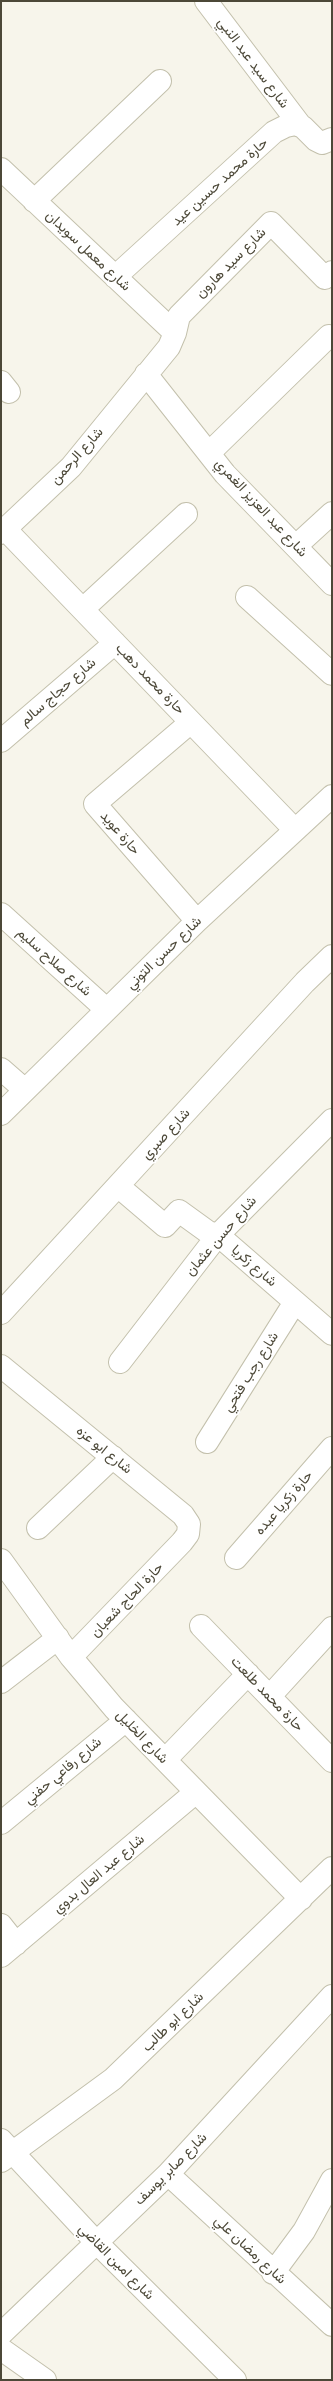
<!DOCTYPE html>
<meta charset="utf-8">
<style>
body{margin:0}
#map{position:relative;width:333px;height:2381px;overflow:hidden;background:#f7f5eb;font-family:"Open Sans",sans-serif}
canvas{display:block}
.frame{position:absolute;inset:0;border:2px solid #4c4838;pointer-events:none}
</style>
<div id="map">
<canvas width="333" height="2381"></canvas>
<div class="frame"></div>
</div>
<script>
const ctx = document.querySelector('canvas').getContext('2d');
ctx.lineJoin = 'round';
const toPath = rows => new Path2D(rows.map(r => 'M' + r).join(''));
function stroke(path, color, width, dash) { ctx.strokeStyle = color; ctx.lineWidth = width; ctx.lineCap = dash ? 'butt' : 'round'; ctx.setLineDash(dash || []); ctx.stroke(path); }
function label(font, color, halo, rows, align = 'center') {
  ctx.font = font + ' "Open Sans",Vazirmatn,sans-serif'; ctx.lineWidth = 4; ctx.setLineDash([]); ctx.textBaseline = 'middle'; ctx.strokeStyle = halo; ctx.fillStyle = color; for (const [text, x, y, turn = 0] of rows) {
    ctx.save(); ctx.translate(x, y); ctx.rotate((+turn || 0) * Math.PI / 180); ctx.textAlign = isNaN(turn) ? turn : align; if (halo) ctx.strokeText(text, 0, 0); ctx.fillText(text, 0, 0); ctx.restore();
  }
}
const minor = toPath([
 [206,1,300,125],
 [1,169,175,333],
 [34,201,160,81],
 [115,277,274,132,286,126,295,124,303,127,316,140,322,143,332,139],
 [146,374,225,474,332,584],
 [1,382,9,392],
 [209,453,329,336],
 [5,529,295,830],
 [1,533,71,467,169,347,175,333,179,316,271,223,325,278,332,272],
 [296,546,332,513],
 [247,597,332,674],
 [83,609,186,514],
 [191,722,95,804,197,921],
 [1,741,115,643],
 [1,914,106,1009],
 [1,1069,25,1090],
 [1,1114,197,921,332,796],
 [118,1186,165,1226,179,1211,208,1232,218,1235,332,1334],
 [1,1313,305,982,332,956],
 [120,1362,218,1235,332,1120],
 [1,1366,183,1515,189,1524,188,1534,182,1542,71,1657],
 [207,1442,295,1302],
 [38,1528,113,1457],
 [236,1558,332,1448],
 [1,1560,71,1657,114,1708,301,1899],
 [201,1626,332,1761],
 [1,1682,58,1638],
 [270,1696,332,1628],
 [165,1760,248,1674],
 [1,1823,126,1720],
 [1,1925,16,1944],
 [1,1956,196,1792],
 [1,2140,96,2242,235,2380],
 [1,2161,113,2079,332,1868],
 [168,2174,332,2325],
 [273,2273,304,2231,332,2180],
 [1,2334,168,2174,332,1996],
 [1,2349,45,2380]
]);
const streetNames = [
 ["شارع سيد عبد النبي",253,63,53],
 ["حارة محمد حسين عيد",220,182,-42],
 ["شارع معمل سويدان",88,251,43],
 ["شارع سيد هارون",231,263,-45],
 ["شارع الرحمن",77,456,-48],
 ["شارع عبد العزيز الغمري",261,508,47],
 ["حارة محمد دهب",150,679,46],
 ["شارع حجاج سالم",58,692,-41],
 ["حارة عويد",120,833,49],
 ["شارع حسن التوني",164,953,-44],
 ["شارع صلاح سليم",54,962,42],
 ["شارع صبري",166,1134,-47],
 ["شارع حسن عثمان",221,1236,-49],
 ["شارع زكريا",254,1266,41],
 ["شارع رجب فتحي",251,1372,-58],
 ["شارع ابو عزه",104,1450,39],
 ["حارة زكريا عبده",284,1503,-49],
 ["حارة الحاج شعبان",127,1600,-46],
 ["حارة محمد طلعت",267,1694,46],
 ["شارع الخليل",142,1737,46],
 ["شارع رفاعي حفني",63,1771,-40],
 ["شارع عبد العال بدوي",99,1874,-40],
 ["شارع ابو طالب",173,2022,-44],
 ["شارع صابر يوسف",171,2169,-45],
 ["شارع رمضان علي",250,2250,43],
 ["شارع امين القاضي",116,2262,45]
];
stroke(minor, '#c3c0ac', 24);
stroke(minor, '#fff', 22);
label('14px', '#4c4838', '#fff', streetNames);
</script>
